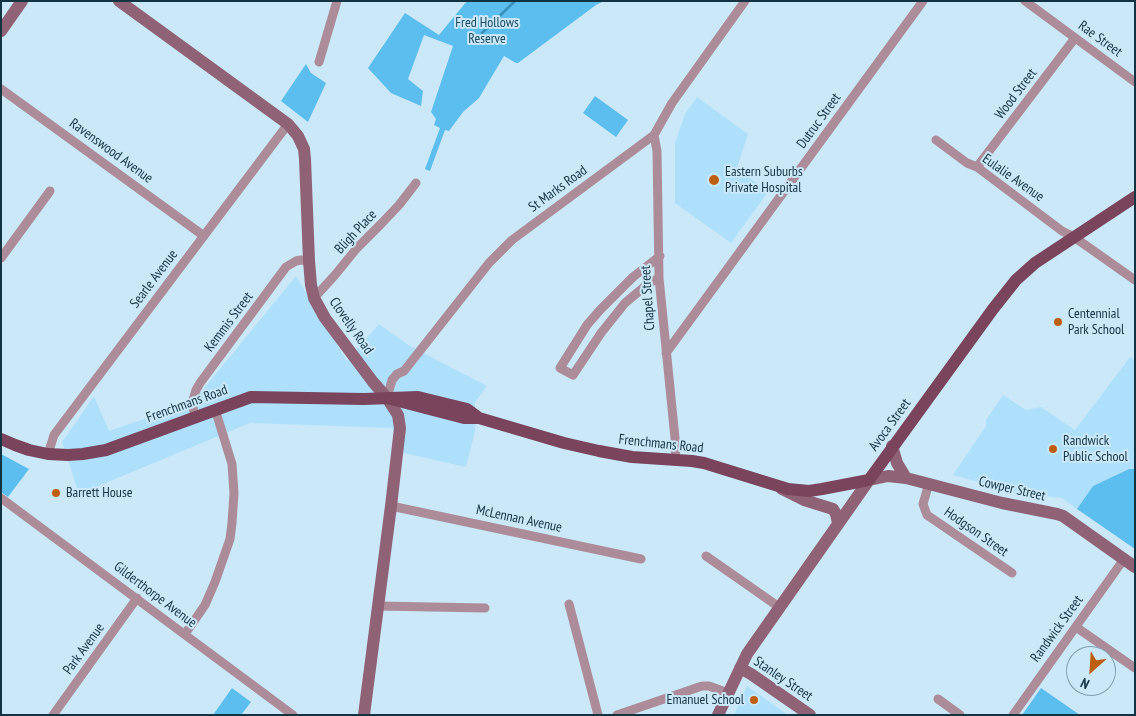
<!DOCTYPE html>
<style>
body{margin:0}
#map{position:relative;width:1136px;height:716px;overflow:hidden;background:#cbe8f8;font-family:"PT Sans Narrow",sans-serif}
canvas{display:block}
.frame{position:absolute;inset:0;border:2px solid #123342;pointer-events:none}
.north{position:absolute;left:1066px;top:646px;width:50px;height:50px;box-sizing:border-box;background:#cbe8f8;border:1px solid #81a0af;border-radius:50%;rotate:206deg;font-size:14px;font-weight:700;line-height:20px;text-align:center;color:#123342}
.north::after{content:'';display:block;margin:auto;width:18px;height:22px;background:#bd5f12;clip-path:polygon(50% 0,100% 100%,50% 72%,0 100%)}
</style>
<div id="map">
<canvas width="1136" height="716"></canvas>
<div class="frame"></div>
<div class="north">N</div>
</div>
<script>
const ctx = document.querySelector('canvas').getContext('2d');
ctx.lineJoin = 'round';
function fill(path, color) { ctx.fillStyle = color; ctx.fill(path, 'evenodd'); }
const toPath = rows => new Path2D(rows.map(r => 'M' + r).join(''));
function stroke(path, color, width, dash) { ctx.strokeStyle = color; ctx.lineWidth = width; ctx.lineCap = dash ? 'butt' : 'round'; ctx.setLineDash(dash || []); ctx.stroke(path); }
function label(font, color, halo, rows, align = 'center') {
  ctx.font = font + ' "PT Sans Narrow",sans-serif'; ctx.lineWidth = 4; ctx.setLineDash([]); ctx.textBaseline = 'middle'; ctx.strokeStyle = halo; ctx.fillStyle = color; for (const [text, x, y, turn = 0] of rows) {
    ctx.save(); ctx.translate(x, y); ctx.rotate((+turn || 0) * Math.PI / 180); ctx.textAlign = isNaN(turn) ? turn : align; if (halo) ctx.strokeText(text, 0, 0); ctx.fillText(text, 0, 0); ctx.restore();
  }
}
const built = toPath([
 [697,97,748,134,737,168,768,192,731,243,675,203,675,143,685,114],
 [296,276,347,361,379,324,410,346,487,386,475,402,475,431,466,467,404,453,392,428,250,423,79,494,62,442,94,396,109,431,192,403],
 [1130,357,1135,360,1135,469,1129,469,1093,486,1077,509,1062,498,1023,494,953,475,986,426,986,420,1003,395,1026,410,1041,407,1075,430],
 [747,686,788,715,734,715]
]);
const green = toPath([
 [467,1,604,1,596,5,518,63,516,63,504,56,479,98,463,112,449,131,445,130,430,171,425,169,440,128,434,125,436,119,431,112,453,46,424,35,408,79,423,91,421,106,391,93,368,68,405,13,439,35],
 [306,64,311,73,326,83,308,122,281,101],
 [595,96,628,120,616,137,583,113],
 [1,454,29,469,8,497,1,492],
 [1129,469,1135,469,1135,549,1077,509,1093,486],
 [232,688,251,702,241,715,213,715],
 [1041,688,1080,715,1022,715]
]);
const stream = toPath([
 [482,33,515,1]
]);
const street = toPath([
 [1025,1,1135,82],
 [319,62,337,1],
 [1,89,204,236],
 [654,135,657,151,659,278,676,448,675,460],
 [936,140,967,163,977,167,1062,231,1074,237,1135,280],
 [977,167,1075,38],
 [1,258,50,191],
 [659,278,649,283,625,303,601,333,573,375,560,368,587,325,600,310,633,277,660,256],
 [314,298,335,275,357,248,381,224,399,205,416,183],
 [666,353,923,1],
 [387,398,392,380,397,374,404,371,489,263,512,240,654,135,672,103,745,1],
 [195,417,192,403,196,390,200,383,286,267,296,261,301,260,309,261],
 [48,454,54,435,288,124],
 [929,483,923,504,927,515,1012,573],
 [1,498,293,715],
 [391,506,641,559],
 [706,556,779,607],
 [569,604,598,715],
 [378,606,485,608],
 [1076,627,1135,668],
 [185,634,205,605,215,582,230,539,232,523,234,493,232,464,215,409],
 [938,699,960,715],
 [53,715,137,598],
 [617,715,702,686,709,686,728,693],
 [1013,715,1124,559]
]);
const secondary = toPath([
 [119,1,288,124,298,136,304,149,305,159,309,261,311,285,314,298,325,318,373,382,387,398,398,415,400,428,391,506,364,715],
 [1,31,22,1],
 [892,446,897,463,906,478],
 [782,489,804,500,833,509,836,514,838,523],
 [740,668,751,674,810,715],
 [718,715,747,654,869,480,888,476,906,478,1002,503,1057,514,1063,516,1135,567]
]);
const primary = toPath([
 [387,398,464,418,479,418,564,443,599,451,632,457,692,461,704,463,788,489,809,491,822,489,869,480,993,309,1016,280,1035,263,1135,197],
 [1,439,15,445,29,450,48,454,68,455,83,454,106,450,251,397,364,399,418,397,467,409,479,418]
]);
const markers = [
 [714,180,6,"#bd5f12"],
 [1058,322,5,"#bd5f12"],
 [1053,449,5,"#bd5f12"],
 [56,493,5,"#bd5f12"],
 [754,700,5,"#bd5f12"]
];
const parkNames = [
 ["Fred Hollows",487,23],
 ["Reserve",487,39]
];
const streetNames = [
 ["Rae Street",1100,39,36],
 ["Wood Street",1016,94,-53],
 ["Dutruc Street",819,121,-54],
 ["Ravenswood Avenue",111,151,36],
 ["Eulalie Avenue",1013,178,35],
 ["St Marks Road",558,189,-36],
 ["Bligh Place",356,232,-47],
 ["Searle Avenue",154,279,-53],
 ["Chapel Street",648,298,-94],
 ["Kemmis Street",229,322,-53],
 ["Clovelly Road",351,326,55],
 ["Frenchmans Road",187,404,-20],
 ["Avoca Street",890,425,-54],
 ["Frenchmans Road",661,444,6],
 ["Cowper Street",1012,489,13],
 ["McLennan Avenue",519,519,12],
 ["Hodgson Street",976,532,35],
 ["Gilderthorpe Avenue",155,595,37],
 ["Randwick Street",1057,629,-54],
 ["Park Avenue",84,649,-54],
 ["Stanley Street",783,679,34]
];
const poiNames = [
 ["Eastern Suburbs",725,172],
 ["Private Hospital",725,188],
 ["Centennial",1068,314],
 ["Park School",1068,330],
 ["Randwick",1063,441],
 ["Public School",1063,457],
 ["Barrett House",66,493],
 ["Emanuel School",744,700,"right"]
];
fill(built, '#afe0fb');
fill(green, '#5cbeee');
stroke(stream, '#3891ba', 2.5);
stroke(street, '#ac8c99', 9);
stroke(secondary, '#8f6275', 12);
stroke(primary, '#7a445c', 12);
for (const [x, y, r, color] of markers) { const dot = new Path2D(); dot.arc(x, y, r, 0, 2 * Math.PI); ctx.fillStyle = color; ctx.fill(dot); stroke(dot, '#cbe8f8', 2); }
label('14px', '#1a4a61', '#cbe8f8', parkNames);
label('14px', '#123342', '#cbe8f8', streetNames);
label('14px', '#123342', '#cbe8f8', poiNames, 'left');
</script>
